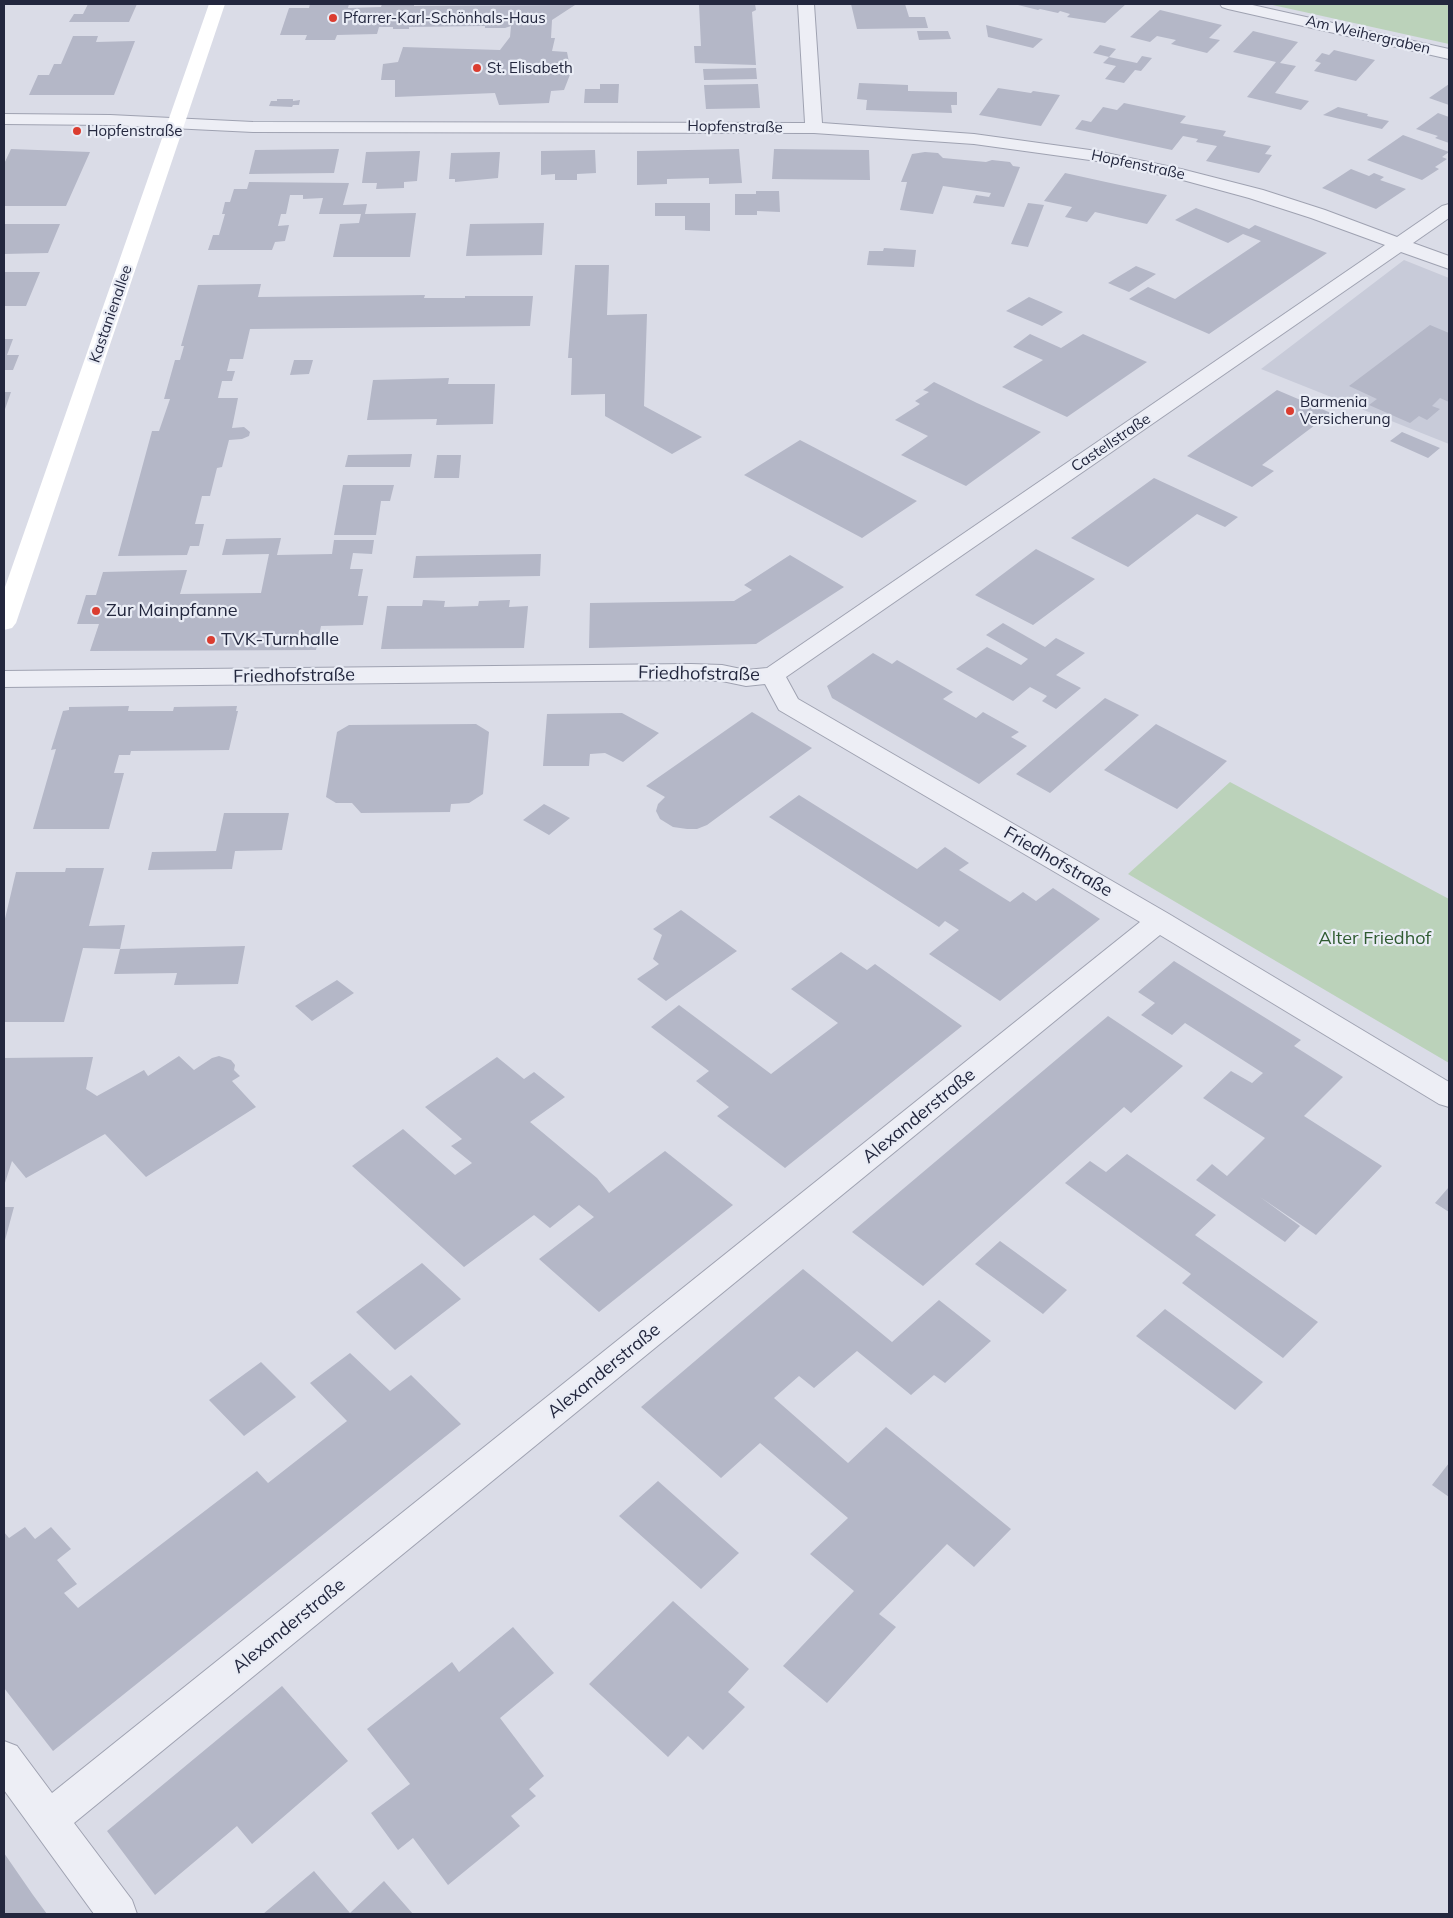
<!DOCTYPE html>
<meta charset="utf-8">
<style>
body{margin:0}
#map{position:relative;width:1453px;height:1918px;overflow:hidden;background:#dadce7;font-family:Mulish,sans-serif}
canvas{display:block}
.frame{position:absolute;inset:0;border:5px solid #23273e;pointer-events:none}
</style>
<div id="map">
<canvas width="1453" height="1918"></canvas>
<div class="frame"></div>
</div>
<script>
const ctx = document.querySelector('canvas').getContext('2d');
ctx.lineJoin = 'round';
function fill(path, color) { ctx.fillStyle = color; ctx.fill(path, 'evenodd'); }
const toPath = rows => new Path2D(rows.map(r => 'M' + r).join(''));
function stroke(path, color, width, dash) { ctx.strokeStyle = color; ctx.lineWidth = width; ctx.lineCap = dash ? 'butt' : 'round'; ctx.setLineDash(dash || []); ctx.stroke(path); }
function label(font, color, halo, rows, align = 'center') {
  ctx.font = font + ' Mulish,sans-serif'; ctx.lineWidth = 4.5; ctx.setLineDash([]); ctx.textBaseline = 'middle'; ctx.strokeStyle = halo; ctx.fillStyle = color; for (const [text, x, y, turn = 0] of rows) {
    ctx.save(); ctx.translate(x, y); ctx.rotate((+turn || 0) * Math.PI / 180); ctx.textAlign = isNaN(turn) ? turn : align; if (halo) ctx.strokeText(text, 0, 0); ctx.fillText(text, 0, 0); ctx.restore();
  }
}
const built = toPath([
 [1404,260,1449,278,1449,444,1261,369]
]);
const green = toPath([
 [1268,4,1449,4,1449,44],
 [1230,782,1449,899,1449,1063,1128,874]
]);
const building = toPath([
 [88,4,137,4,129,22,69,22,74,14,83,14],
 [310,4,349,4,348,8,381,7,382,4,414,4,414,6,575,5,552,20,551,38,555,38,552,51,567,52,571,72,564,90,551,91,549,103,499,105,495,93,395,97,395,80,381,80,383,64,398,62,403,47,500,50,510,37,511,26,505,28,485,28,485,26,409,27,409,29,393,29,393,27,379,27,377,34,337,35,335,40,305,40,307,35,280,35,289,8,309,8],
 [699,4,755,4,756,10,752,12,756,65,695,63,694,46,701,46],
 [851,4,905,4,909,17,925,17,928,28,857,29],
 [1014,4,1126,4,1105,23,1067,17,1070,14,1060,11,1058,13,1040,9,1038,10],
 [1160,10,1222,25,1209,38,1220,40,1207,53,1171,44,1176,40,1157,36,1150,42,1130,37],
 [986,25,1043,39,1033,48,988,37],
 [917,31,948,31,951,39,919,40],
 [1253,31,1298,42,1280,63,1296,66,1275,93,1309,101,1301,110,1247,97,1276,62,1233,52],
 [73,36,98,36,96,42,135,41,114,95,29,95,38,75,49,75,54,64,61,64],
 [1100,45,1116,49,1109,57,1137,63,1142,56,1152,58,1141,71,1135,70,1124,83,1105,79,1116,66,1103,63,1109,57,1093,53],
 [1334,50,1375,60,1356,81,1314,71,1321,63,1315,61,1322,53,1329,55],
 [756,68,757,79,704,80,703,69],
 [859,83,908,85,908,91,957,92,957,105,951,105,952,113,866,110,867,100,857,99],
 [600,84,619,84,618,103,584,103,585,89,600,89],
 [758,84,760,108,706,109,704,85],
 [1449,84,1449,105,1429,98],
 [998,88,1031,93,1033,91,1060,95,1041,126,979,115],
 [277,99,293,99,293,101,300,100,299,105,293,105,292,107,269,106,271,101,277,101],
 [1124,103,1186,116,1180,123,1226,131,1223,136,1271,146,1265,154,1272,155,1259,173,1206,161,1217,146,1196,142,1198,139,1183,136,1172,150,1075,129,1082,120,1091,122,1103,107,1117,110],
 [1338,107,1368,114,1367,116,1389,121,1382,129,1323,115],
 [1438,113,1449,117,1449,143,1435,138,1438,136,1416,129],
 [1403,135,1449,152,1442,157,1447,159,1435,167,1439,169,1422,180,1367,160],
 [11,149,90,152,66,206,4,206,4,164],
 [339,149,334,173,249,174,255,150],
 [739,149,742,183,709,184,709,178,667,179,667,184,637,185,637,151],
 [774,149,869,150,870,180,772,179],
 [595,150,596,173,577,174,577,180,555,180,555,174,541,175,541,151],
 [420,151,417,181,404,182,404,188,376,189,377,183,362,183,366,152],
 [500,152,498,178,455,182,455,179,449,179,451,153],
 [925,152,938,153,943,158,986,162,992,160,1010,162,1013,166,1020,167,1004,207,973,203,976,195,989,197,991,193,943,186,933,214,900,210,907,182,901,182,912,154],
 [1351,169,1369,176,1374,173,1384,177,1380,180,1406,189,1376,209,1322,188],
 [1065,173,1115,184,1167,195,1147,224,1095,212,1087,222,1065,217,1072,207,1044,201],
 [249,182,349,183,343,205,367,204,365,214,416,213,410,257,333,257,340,224,359,223,361,214,319,214,323,198,303,199,303,195,290,195,286,214,281,214,278,226,289,225,285,241,275,242,272,250,208,250,213,235,219,235,225,214,222,214,225,202,230,202,234,189,247,189],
 [756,191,779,191,780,212,757,211,757,215,735,215,735,194,756,194],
 [655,203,710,203,710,231,685,230,685,216,655,216],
 [1028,203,1044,205,1028,247,1011,244],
 [1196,208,1249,229,1255,225,1327,253,1209,334,1129,299,1148,287,1175,299,1261,241,1243,234,1228,243,1175,220],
 [544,223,542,255,466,256,470,224],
 [4,224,60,224,48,253,4,254],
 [884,248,916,250,914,267,867,265,869,251,883,251],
 [575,265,609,265,607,315,647,314,644,406,702,437,672,454,605,416,605,394,571,395,572,358,568,358],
 [1136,266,1156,274,1129,292,1108,283],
 [4,272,40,272,26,306,4,306],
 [261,284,258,297,425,295,424,298,465,298,465,296,533,296,530,326,250,329,243,359,230,359,227,371,235,371,232,381,222,381,218,398,238,398,232,428,244,427,250,432,249,436,242,439,229,440,222,467,217,468,210,496,202,496,195,524,204,524,199,546,190,546,187,555,118,556,152,431,159,431,170,399,164,399,175,360,180,360,184,346,181,346,198,285],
 [1029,297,1043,303,1063,312,1042,326,1006,311],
 [1430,325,1449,333,1449,402,1440,398,1432,406,1440,409,1427,420,1419,416,1410,423,1369,405,1377,399,1349,386],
 [1030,334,1061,348,1083,334,1147,362,1067,417,1002,387,1043,360,1013,347],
 [4,339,13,339,7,355,19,355,13,370,4,370],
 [294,360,313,360,309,374,290,375],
 [449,378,448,384,495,384,493,424,436,425,437,419,367,420,373,380],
 [934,382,977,403,1041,432,966,486,901,455,928,436,895,420,920,404,915,401,929,392,923,390],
 [1277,390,1331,413,1262,465,1274,471,1252,487,1187,456],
 [4,392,11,392,4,412],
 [1402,432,1440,448,1428,458,1390,441],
 [800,440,917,501,862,538,744,475],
 [412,454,410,467,345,467,348,455],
 [437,455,461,455,459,478,434,478],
 [1154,478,1238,517,1225,527,1197,514,1128,567,1071,538],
 [343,485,394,485,390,501,381,501,376,535,334,535],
 [281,538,277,555,332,554,334,540,374,540,372,554,353,553,350,569,363,569,358,596,368,596,363,625,321,626,316,650,90,651,99,624,77,624,86,595,96,595,103,572,187,570,180,594,261,593,269,554,222,555,226,539],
 [1036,549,1095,579,1033,625,975,595],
 [541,554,540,576,413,578,416,556],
 [790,555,844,587,756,644,589,648,590,603,734,601,752,590,744,585],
 [423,600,445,601,444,607,478,606,479,601,510,600,509,607,528,606,524,648,381,649,387,606,422,606],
 [1003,623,1045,647,1056,638,1085,653,1056,675,1081,688,1056,709,1042,701,1047,696,1030,687,1013,701,956,669,987,647,1021,665,1028,659,986,635],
 [873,653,892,664,897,660,953,692,943,699,976,718,983,712,1019,732,1011,737,1027,746,979,784,832,698,827,686],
 [1105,698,1139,715,1050,793,1016,774],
 [129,706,128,711,173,711,174,707,237,706,236,711,238,711,229,750,131,751,130,755,119,755,114,773,124,773,109,829,33,829,56,749,51,750,63,711,69,710,69,707],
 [752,712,812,748,707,825,697,829,687,829,673,827,660,819,656,811,658,804,665,797,646,786],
 [622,713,659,733,623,762,605,753,590,754,589,766,543,766,547,714],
 [476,724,489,732,483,794,469,803,451,804,450,812,361,813,352,803,336,803,326,797,337,732,349,725],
 [1156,724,1227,761,1177,809,1104,770],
 [799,795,917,869,945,847,969,863,959,870,1010,902,1023,892,1036,901,1053,888,1100,919,1000,1001,929,954,959,930,945,921,939,927,769,817],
 [544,804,570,818,549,835,523,820],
 [224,813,289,813,282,850,235,851,232,869,148,870,152,852,216,851],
 [66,868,104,868,89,926,125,925,120,949,83,948,64,1022,4,1022,4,923,16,872,65,872],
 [681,910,737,951,666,1001,637,979,659,964,653,959,662,935,653,929],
 [245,946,238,984,174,985,177,973,114,974,120,949],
 [841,952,867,970,875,964,962,1026,785,1168,717,1116,729,1107,696,1081,709,1071,651,1027,679,1005,771,1074,838,1023,791,989],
 [1174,961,1301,1040,1294,1046,1343,1077,1304,1116,1382,1166,1316,1235,1260,1197,1300,1226,1285,1242,1196,1180,1212,1164,1227,1176,1265,1138,1203,1098,1231,1071,1252,1083,1263,1073,1185,1023,1172,1035,1141,1015,1155,1003,1138,992],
 [337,980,354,993,312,1021,295,1006],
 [1108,1016,1183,1066,1131,1113,1124,1107,923,1286,852,1232],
 [179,1056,194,1070,212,1058,219,1056,231,1060,235,1065,234,1070,240,1076,232,1081,256,1107,146,1177,105,1134,26,1178,12,1161,4,1186,4,1058,93,1057,86,1089,97,1096,144,1070,148,1076],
 [497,1057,524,1079,534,1072,565,1097,530,1122,597,1178,609,1193,665,1151,733,1205,599,1312,539,1259,594,1217,579,1205,550,1228,534,1215,464,1267,352,1166,403,1129,455,1175,472,1163,451,1146,462,1139,425,1107],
 [1127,1154,1216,1215,1195,1235,1318,1322,1283,1358,1182,1283,1191,1274,1065,1183,1090,1161,1106,1172],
 [1449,1187,1449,1212,1435,1203],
 [4,1207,14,1207,4,1244],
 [1000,1241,1067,1290,1043,1314,975,1264],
 [422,1263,461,1299,395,1350,356,1312],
 [803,1269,892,1342,939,1300,991,1341,945,1383,934,1375,911,1395,857,1351,814,1388,799,1376,774,1398,848,1463,886,1427,1011,1529,974,1567,947,1544,879,1614,896,1627,827,1703,783,1666,854,1591,810,1554,848,1518,760,1443,721,1478,641,1407],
 [1165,1309,1263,1382,1235,1410,1136,1336],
 [350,1353,390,1391,411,1375,461,1424,53,1751,4,1688,4,1532,9,1538,25,1527,35,1539,51,1527,71,1549,57,1560,77,1584,64,1593,78,1608,257,1471,268,1483,347,1421,310,1383],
 [261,1362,296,1397,244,1436,209,1400],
 [1449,1463,1449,1497,1432,1485],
 [658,1481,739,1553,701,1589,619,1516],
 [673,1601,749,1669,728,1692,745,1707,703,1750,688,1736,668,1757,589,1684],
 [513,1627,554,1673,500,1718,544,1776,529,1789,536,1796,511,1816,520,1826,448,1885,413,1838,398,1850,371,1813,410,1784,367,1729,452,1662,459,1672],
 [282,1686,348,1761,252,1844,237,1826,155,1895,107,1831],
 [4,1853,33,1895,47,1914,4,1914],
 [314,1871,350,1913,384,1881,413,1914,263,1914]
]);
const street = toPath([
 [798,4,814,4,822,123,974,134,1097,151,1181,169,1263,190,1325,210,1397,237,1442,206,1449,204,1449,218,1413,243,1449,256,1449,269,1401,252,786,677,798,699,1169,914,1449,1082,1449,1107,1439,1104,1160,935,74,1823,132,1900,137,1914,94,1914,4,1790,4,1741,17,1746,52,1793,1140,922,779,710,765,684,746,686,722,681,691,680,4,687,4,671,691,664,722,665,746,670,767,668,1385,245,1311,218,1249,198,1179,179,1097,161,974,144,814,133,253,132,110,125,4,124,4,114,110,115,253,122,805,123,798,4],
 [1220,4,1248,4,1449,49,1449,59,1228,9,1222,7,1220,4]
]);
const secondary = toPath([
 [209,4,225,4,16,623,12,628,4,630,4,590,209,4]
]);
const markers = [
 [333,18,5,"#db3d30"],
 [477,68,5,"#db3d30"],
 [77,131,5,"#db3d30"],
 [1290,411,5,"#db3d30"],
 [96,611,5,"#db3d30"],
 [211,640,5,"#db3d30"]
];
const farPoinames = [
 ["Pfarrer-Karl-Schönhals-Haus",343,18],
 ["St. Elisabeth",487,68],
 ["Hopfenstraße",87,131],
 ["Barmenia",1300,402],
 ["Versicherung",1300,419]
];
const farStreetnames = [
 ["Am Weihergraben",1368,35,13],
 ["Hopfenstraße",735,127,1],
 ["Hopfenstraße",1138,165,12],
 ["Kastanienallee",111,314,-71],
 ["Castellstraße",1111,443,-34]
];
const poiNames = [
 ["Zur Mainpfanne",106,611],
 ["TVK-Turnhalle",221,640]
];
const streetNames = [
 ["Friedhofstraße",699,674,1],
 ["Friedhofstraße",294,676,-1],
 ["Friedhofstraße",1058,862,30],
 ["Alexanderstraße",919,1116,-39],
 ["Alexanderstraße",604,1371,-39],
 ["Alexanderstraße",289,1626,-39]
];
const parkNames = [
 ["Alter Friedhof",1375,939]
];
fill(built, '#c8cbd9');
fill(green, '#bbd2ba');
fill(building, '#b4b7c7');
stroke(street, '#9fa2b1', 2);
fill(street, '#edeef5');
fill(secondary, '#fff');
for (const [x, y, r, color] of markers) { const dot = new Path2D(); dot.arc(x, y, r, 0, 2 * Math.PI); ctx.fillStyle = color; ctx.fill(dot); stroke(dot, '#e9ecf5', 2); }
label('15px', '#23273e', '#e9ecf5', farPoinames, 'left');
label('15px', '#23273e', '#e9ecf5', farStreetnames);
label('18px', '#23273e', '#e9ecf5', poiNames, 'left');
label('18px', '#23273e', '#e9ecf5', streetNames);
label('18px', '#2f5b31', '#e9ecf5', parkNames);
</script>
